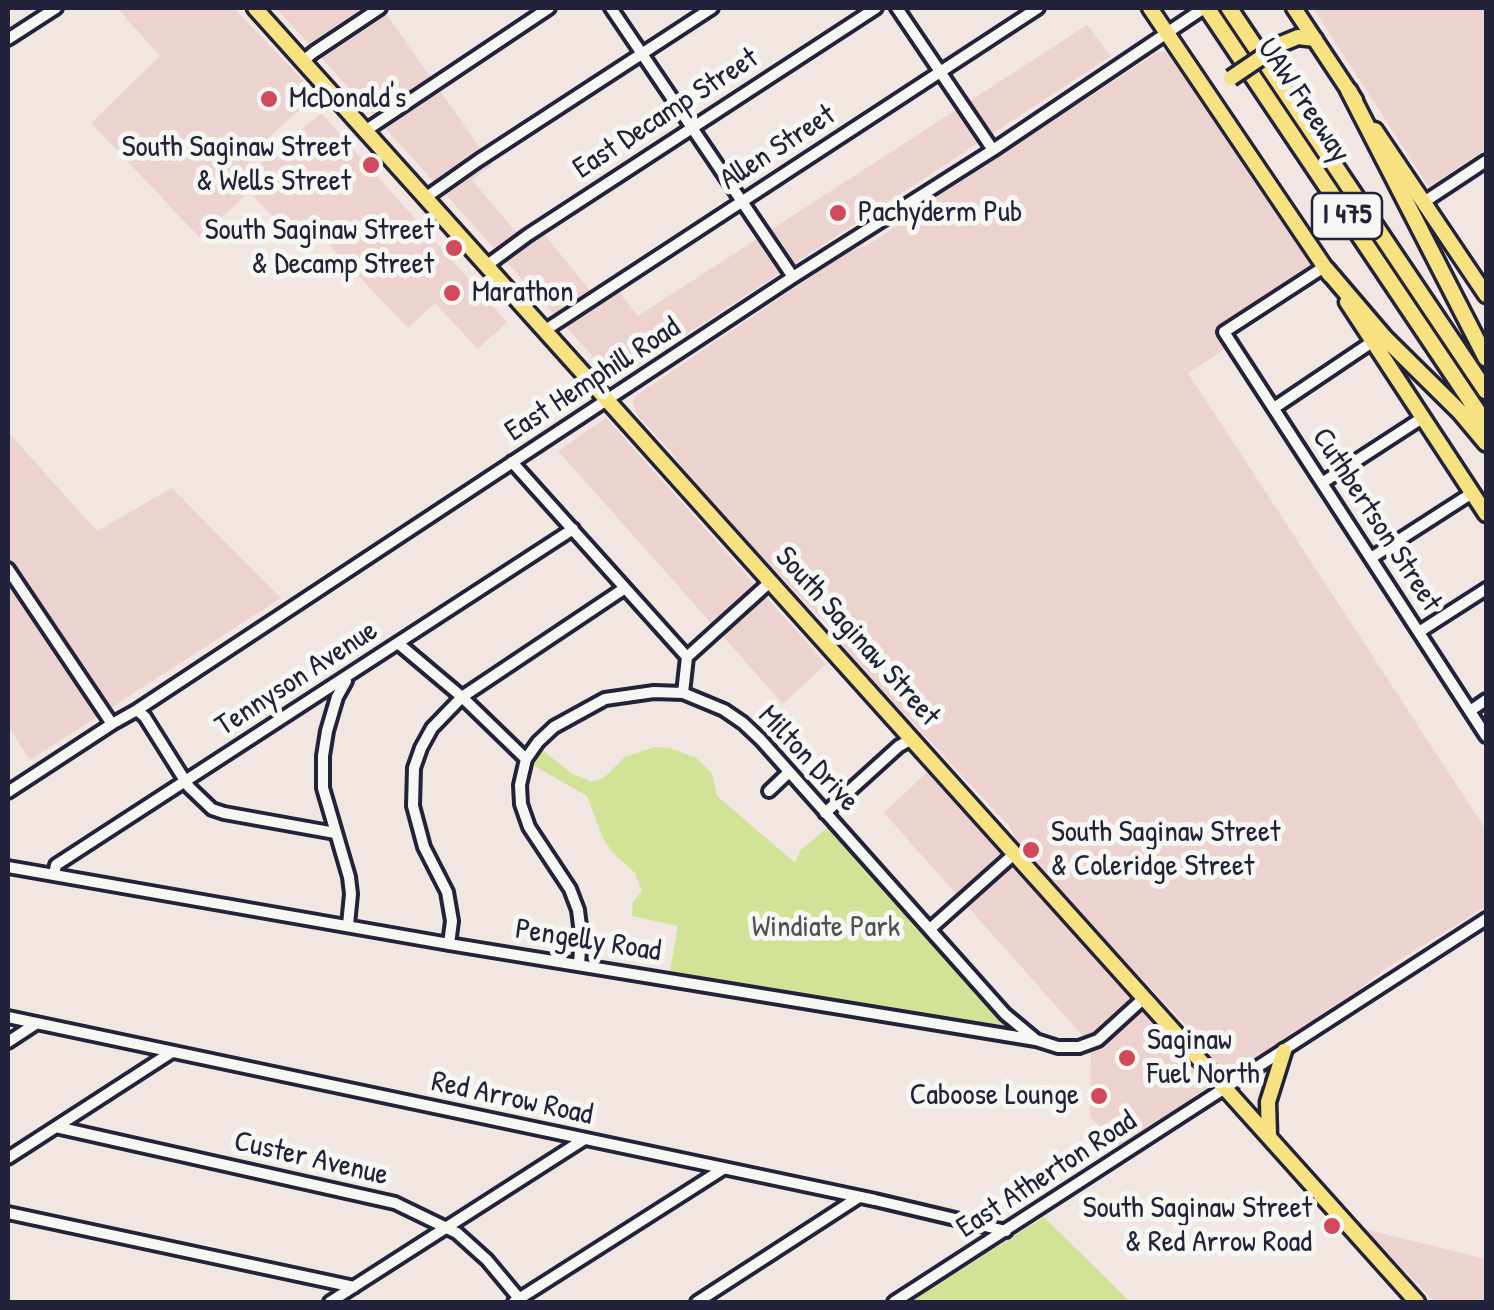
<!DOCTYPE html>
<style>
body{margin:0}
#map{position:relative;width:1494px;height:1310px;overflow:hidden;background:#f2e6e2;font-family:"Patrick Hand",sans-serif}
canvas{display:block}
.frame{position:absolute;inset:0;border:10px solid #22223b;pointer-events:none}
</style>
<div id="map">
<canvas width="1494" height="1310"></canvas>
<div class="frame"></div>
</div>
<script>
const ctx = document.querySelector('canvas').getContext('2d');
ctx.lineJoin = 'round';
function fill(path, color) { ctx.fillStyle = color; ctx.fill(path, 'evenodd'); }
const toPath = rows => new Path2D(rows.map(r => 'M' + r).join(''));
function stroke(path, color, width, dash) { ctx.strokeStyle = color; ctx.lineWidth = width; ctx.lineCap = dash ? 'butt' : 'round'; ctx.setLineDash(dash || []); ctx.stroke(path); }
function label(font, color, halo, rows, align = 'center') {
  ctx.font = font + ' "Patrick Hand",sans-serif'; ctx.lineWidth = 10; ctx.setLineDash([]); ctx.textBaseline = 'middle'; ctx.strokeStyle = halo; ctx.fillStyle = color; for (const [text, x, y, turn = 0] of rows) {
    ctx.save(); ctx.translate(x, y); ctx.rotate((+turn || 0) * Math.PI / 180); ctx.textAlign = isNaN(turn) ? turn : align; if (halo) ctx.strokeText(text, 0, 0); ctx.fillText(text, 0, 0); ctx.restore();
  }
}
const built = toPath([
 [117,8,234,8,316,94,247,158,252,171,321,113,507,322,478,349,435,303,408,328,308,223,292,237,249,192,200,238,91,123,160,56],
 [276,8,350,8,353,11,357,8,382,8,492,165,472,180,516,232,533,220,591,292,608,279,638,316,1087,25,1111,56,615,381],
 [1313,8,1486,8,1486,149,1429,187],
 [1164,51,1171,53,1174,58,1311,264,1307,273,1220,329,1219,334,1227,348,1188,373,1486,830,1486,906,1385,969,1357,991,1246,1063,1229,1072,1220,1067,1199,1044,1189,1028,1115,951,1017,842,1009,826,850,656,836,633,760,556,685,474,673,454,638,416,632,402,637,395,824,268,847,253,869,244,904,221,909,213,1031,131,1099,91,1156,53],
 [606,418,826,664,783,704,558,451],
 [8,432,97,531,172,488,281,598,30,760,8,726],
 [927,772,1211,1085,1120,1146,1090,1117,1091,1054,1083,1036,884,813],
 [1364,1229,1486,1259,1486,1302,1435,1302]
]);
const green = toPath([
 [655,747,670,748,696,758,712,773,717,796,795,863,800,851,829,826,1011,1025,1011,1030,1003,1031,670,971,678,926,632,916,633,902,642,891,635,873,613,853,603,838,587,796,533,765,542,750,571,773,592,782,605,777,625,757],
 [1044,1217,1130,1302,909,1302,921,1295]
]);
const minor = toPath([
 [611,8,793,277],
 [897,8,993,150],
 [8,39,56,8],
 [303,61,314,52,380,8],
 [365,131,549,8],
 [425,198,479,160,712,8],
 [1424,202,1486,161],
 [486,266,528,235,876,8],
 [1324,267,1224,332,1486,736],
 [544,331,1038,8],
 [1274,408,1372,342],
 [512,462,687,657,683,693],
 [1322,483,1422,418],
 [1371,558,1472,493],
 [8,569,112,724],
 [1419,632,1486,589],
 [399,644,462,697,526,759],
 [687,657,770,582],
 [346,681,337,697,327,731,323,756,323,788,349,877,351,894,348,925],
 [137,710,145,717,189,787,212,809,224,813,335,833],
 [1470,711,1486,700],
 [769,791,789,772],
 [8,792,112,724,137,710,793,277,993,150,1204,8],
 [825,813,899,746,912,739],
 [8,867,449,944,1036,1040,1058,1047,1079,1047,1098,1040,1144,998],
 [54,875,56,865,573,529],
 [930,929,1014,854],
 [449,944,452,921,447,892,424,847,413,806,414,768,421,748,432,728,462,697,625,588],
 [579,965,581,934,578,910,570,889,529,827,521,804,520,785,526,759,538,742,554,727,605,699,654,692,683,693,724,710,743,723,761,740,1005,1014,1035,1039],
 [8,1017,875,1200,1006,1231],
 [8,1042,37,1023],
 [56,1127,395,1203,457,1233,487,1260,522,1302],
 [8,1158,172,1052],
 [8,1213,354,1287],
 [330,1302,583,1140],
 [514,1302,723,1169],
 [697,1302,859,1197],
 [894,1302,1486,919]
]);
const major = toPath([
 [255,8,1417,1302],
 [1150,8,1330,275],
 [1294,8,1355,100],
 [1281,44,1298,37,1315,39],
 [1375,130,1486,295],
 [1347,302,1486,514],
 [1269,1136,1268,1102,1284,1051]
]);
const highway = toPath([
 [1207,8,1486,424],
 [1229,8,1486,391],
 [1349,91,1486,358],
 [1326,269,1384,337,1460,412,1486,443]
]);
const majorBridge = toPath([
 [1231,78,1281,44]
]);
const markers = [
 [269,99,10,"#d1495b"],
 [371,165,10,"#d1495b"],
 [838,213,10,"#d1495b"],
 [454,248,10,"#d1495b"],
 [452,293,10,"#d1495b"],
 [1031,850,10,"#d1495b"],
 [1127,1058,10,"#d1495b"],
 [1099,1096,10,"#d1495b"],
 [1332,1226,10,"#d1495b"]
];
const shields = [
 [1347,216,70]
];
const shieldNames = [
 ["I 475",1347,216]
];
const poiNames = [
 ["McDonald's",289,99],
 ["South Saginaw Street",351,148,"right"],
 ["& Wells Street",351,182,"right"],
 ["Pachyderm Pub",858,213],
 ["South Saginaw Street",434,231,"right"],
 ["& Decamp Street",434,265,"right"],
 ["Marathon",472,293],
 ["South Saginaw Street",1051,833],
 ["& Coleridge Street",1051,867],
 ["Saginaw",1147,1041],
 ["Fuel North",1147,1075],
 ["Caboose Lounge",1079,1096,"right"],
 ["South Saginaw Street",1312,1209,"right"],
 ["& Red Arrow Road",1312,1243,"right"]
];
const streetNames = [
 ["UAW Freeway",1303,101,56],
 ["East Decamp Street",666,114,-33],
 ["Allen Street",778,148,-33],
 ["East Hemphill Road",593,380,-33],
 ["Cuthbertson Street",1376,520,57],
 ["South Saginaw Street",857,637,48],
 ["Tennyson Avenue",297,679,-33],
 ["Milton Drive",808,759,47],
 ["Pengelly Road",588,941,9],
 ["Red Arrow Road",512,1099,12],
 ["Custer Avenue",311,1159,13],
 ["East Atherton Road",1047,1175,-33]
];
const parkNames = [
 ["Windiate Park",826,928]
];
fill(built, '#edd3cf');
fill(green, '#d0e397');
stroke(minor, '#22223b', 18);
stroke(major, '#22223b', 21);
stroke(highway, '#22223b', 22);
stroke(minor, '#f6f6f2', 10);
stroke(major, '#f7e281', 14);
stroke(highway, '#f7e281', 15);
stroke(majorBridge, '#22223b', 21, []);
stroke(majorBridge, '#f7e281', 14);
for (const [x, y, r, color] of markers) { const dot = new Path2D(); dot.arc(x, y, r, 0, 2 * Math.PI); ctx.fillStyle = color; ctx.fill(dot); stroke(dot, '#f6f6f2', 4); }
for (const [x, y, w] of shields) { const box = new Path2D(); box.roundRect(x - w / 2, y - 23, w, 46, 8); ctx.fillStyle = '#f6f6f2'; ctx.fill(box); stroke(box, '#22223b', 2.5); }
label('bold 28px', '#22223b', null, shieldNames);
label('30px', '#22223b', '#f6f6f2', poiNames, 'left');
label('30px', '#22223b', '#f6f6f2', streetNames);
label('30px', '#4e5252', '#f6f6f2', parkNames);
</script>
